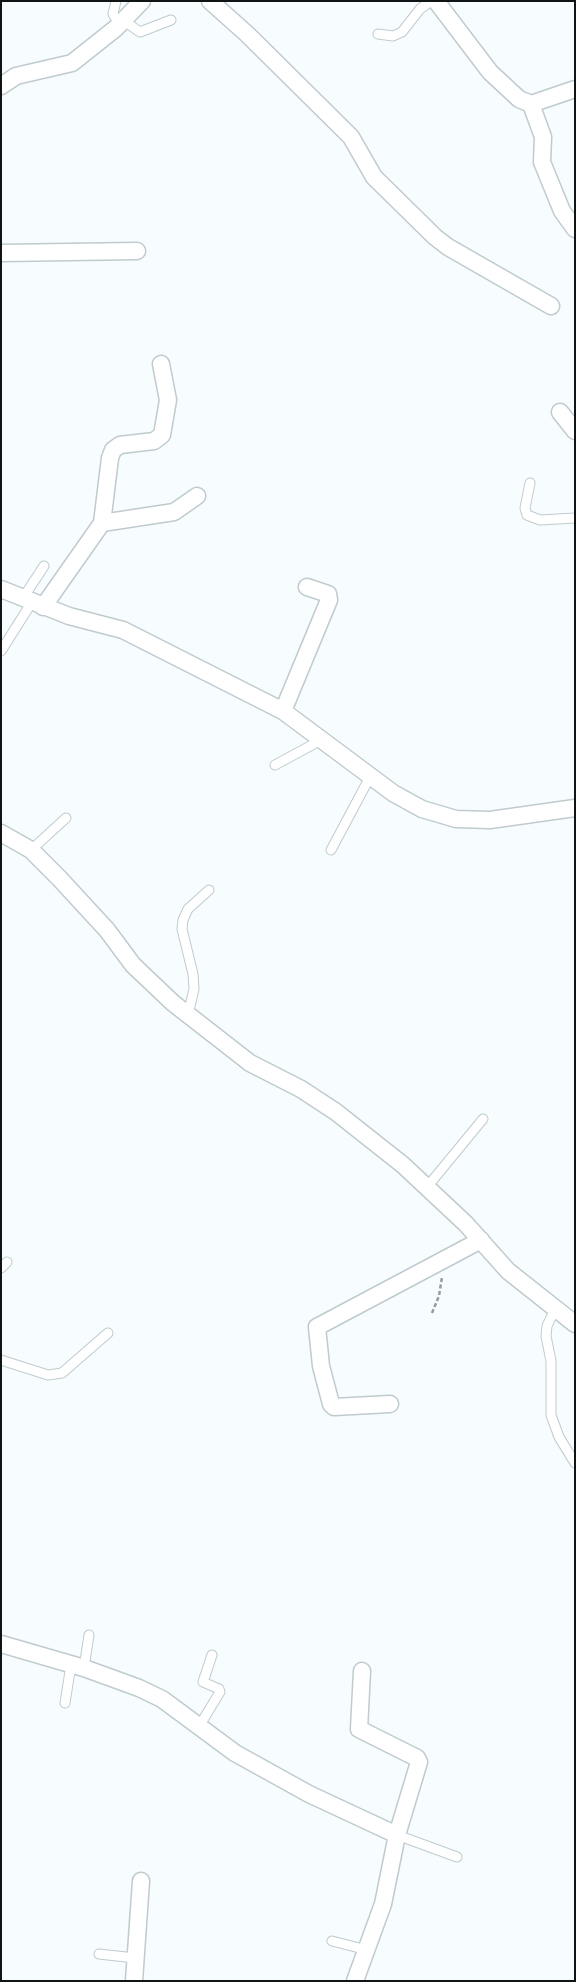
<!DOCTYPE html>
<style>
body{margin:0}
#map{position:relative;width:576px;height:1982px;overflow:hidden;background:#f7fcfe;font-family:Quicksand,sans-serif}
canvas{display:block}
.frame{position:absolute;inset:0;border:2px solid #101415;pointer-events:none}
</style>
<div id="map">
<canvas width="576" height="1982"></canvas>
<div class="frame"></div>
</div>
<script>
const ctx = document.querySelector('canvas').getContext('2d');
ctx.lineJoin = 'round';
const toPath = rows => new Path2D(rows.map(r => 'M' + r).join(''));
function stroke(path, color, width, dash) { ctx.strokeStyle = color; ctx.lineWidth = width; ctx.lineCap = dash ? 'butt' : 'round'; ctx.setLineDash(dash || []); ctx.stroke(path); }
const path = toPath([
 [432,1313,439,1296,442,1277]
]);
const lane = toPath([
 [116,1,113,14,116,19,124,21,140,32,171,20],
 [378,34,393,36,402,32,420,9,431,1],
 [530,483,525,508,527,515,540,520,575,518],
 [23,598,44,566],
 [1,651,32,602],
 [275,765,323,739],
 [31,850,66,818],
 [331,850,371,775],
 [188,1015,194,989,193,974,182,929,183,920,188,909,209,890],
 [427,1187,483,1119],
 [1,1268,7,1262],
 [555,1309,547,1326,546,1336,551,1361,551,1415,559,1437,575,1463],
 [1,1360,48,1375,62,1373,108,1333],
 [84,1668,89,1635],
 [65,1703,71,1665],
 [198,1728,220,1692,219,1689,203,1682,212,1655],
 [397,1835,457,1857],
 [332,1941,367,1950],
 [99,1954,135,1958]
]);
const street = toPath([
 [210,1,247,34,351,137,374,177,435,237,448,247,551,306],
 [436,1,490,72,519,99,531,104,575,89],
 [1,86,16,76,72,63,116,28,142,1],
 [531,104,543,137,542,162,562,211,575,229],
 [1,253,137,251],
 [560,412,575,431],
 [102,523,174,512,197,496],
 [1,589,69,616,123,630,283,711,393,793,422,809,456,819,490,820,575,808],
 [43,607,102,523,110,458,113,450,120,445,154,441,162,435,168,400,161,364],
 [283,711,329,600,328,594,307,587],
 [1,833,31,850,59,878,107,930,133,965,173,1003,250,1063,301,1089,336,1112,403,1165,466,1224,508,1271,575,1324],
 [390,1404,334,1407,331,1404,321,1366,317,1327,481,1240],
 [1,1644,84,1668,139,1688,162,1699,235,1753,309,1794,397,1835,419,1762,417,1758,359,1729,362,1671],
 [134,1981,141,1881],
 [355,1981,383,1904,397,1835]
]);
stroke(lane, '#bfcbcf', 11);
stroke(street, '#bfcbcf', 19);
stroke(path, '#969b9c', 2.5, [4, 2.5]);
stroke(lane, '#fff', 9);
stroke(street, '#fff', 16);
</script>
